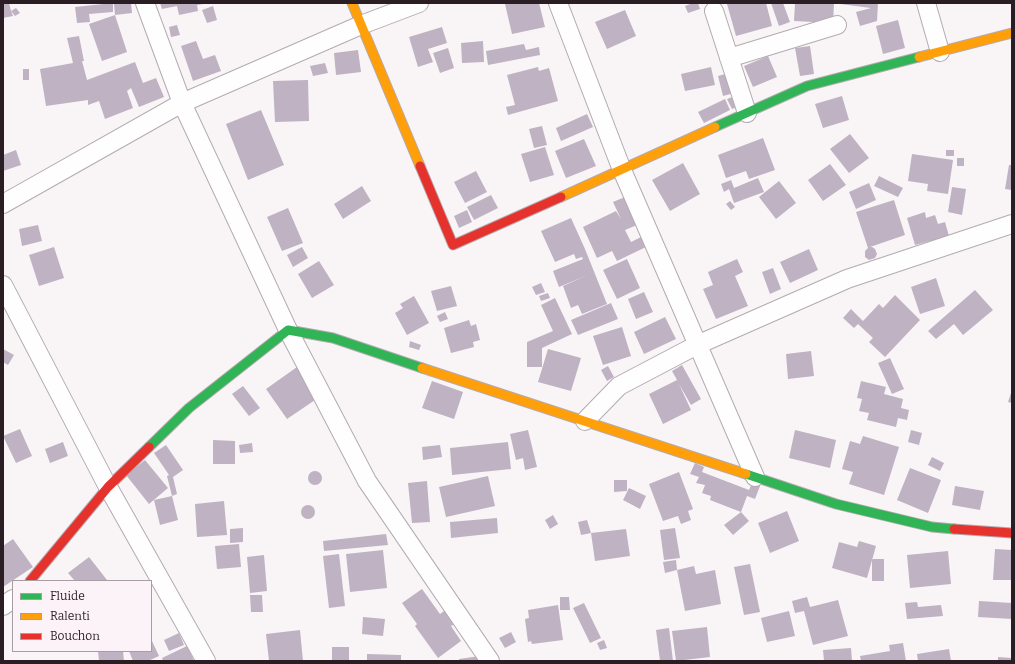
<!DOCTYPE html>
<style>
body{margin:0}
#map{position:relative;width:1015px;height:664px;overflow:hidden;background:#f9f5f7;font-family:Bitter,serif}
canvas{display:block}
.frame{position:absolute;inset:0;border:4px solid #2a1d24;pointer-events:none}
.legend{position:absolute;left:12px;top:580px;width:140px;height:72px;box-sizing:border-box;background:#fbf3f7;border:1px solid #a79da3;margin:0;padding:5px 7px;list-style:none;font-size:12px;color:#2a1d24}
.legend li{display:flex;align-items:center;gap:8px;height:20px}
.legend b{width:20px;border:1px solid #a79da3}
</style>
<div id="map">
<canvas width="1015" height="664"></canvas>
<div class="frame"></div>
<ul class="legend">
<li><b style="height:5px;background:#30b455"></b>Fluide</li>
<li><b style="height:5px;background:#ff9f0a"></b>Ralenti</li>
<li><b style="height:5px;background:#e5322d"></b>Bouchon</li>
</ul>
</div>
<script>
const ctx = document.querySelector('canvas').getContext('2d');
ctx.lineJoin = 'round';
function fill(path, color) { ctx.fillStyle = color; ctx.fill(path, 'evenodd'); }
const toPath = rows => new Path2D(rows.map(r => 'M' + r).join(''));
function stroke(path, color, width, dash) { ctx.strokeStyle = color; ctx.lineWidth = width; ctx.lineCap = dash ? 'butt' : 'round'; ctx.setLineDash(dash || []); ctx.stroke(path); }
const building = toPath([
 [3,3,9,3,11,11,16,8,20,13,15,16,11,11,13,16,3,18],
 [113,3,113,12,89,14,90,22,77,23,75,7],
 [126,3,131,3,132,13,115,15,114,4],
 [160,3,204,3,204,4,197,5,198,11,179,15,177,6,162,9],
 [510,3,539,3,545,27,512,34,505,4],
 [693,3,698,3,700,9,688,13,685,6],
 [731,3,766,3,772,26,736,36,727,4],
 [771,3,783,3,790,22,779,26],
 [795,3,834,3,833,23,794,21],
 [840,3,878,3,877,21,860,26,856,12,871,8,840,4],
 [213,6,217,20,207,23,202,10],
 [625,10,636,36,607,49,595,22],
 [115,15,127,52,102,61,89,24],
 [898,20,905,48,883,54,876,26],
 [177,25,180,35,171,37,169,27],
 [442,27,447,43,428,49,433,62,418,67,409,37],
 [79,36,84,61,82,61,87,80,135,62,143,83,156,78,164,97,139,107,131,88,127,91,133,108,105,119,99,101,88,105,88,100,46,106,40,69,73,63,67,38],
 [196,41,203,59,215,55,221,71,193,81,181,46],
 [483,41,484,62,462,63,461,43],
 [524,44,526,50,539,47,540,55,488,65,486,51],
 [810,46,814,74,800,76,795,48],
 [448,48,454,68,440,73,433,53],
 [358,50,361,72,336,75,334,53],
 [768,56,777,77,753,87,744,66],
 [325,63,328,73,313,76,310,66],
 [538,67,539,71,549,68,558,101,508,115,506,107,515,105,507,75],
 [711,67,715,85,685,91,681,74],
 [23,69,29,69,29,80,23,80],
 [729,73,734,93,723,96,718,76],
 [308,80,309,121,275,122,273,81],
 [735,96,740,106,732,109,727,99],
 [842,96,849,120,823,128,815,104],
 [725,99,730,110,704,123,698,112],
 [261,110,284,165,248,180,226,124],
 [587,114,593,127,561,141,556,128],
 [542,126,547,145,534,148,529,129],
 [850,134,869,158,849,173,830,149],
 [763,138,775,170,749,179,746,171,726,178,718,155],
 [584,139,596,166,566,178,555,151],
 [545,147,554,175,530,182,521,154],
 [16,150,21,165,3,171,3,155],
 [946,150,954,150,954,156,946,156],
 [912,154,953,160,948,194,927,191,928,184,908,181],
 [957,158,964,158,964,166,957,166],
 [683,163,700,194,670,211,652,180],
 [830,164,846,185,823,201,808,180],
 [1009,165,1012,165,1012,190,1005,189],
 [476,171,487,192,465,203,454,182],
 [879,176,903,188,898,197,874,186],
 [758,178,764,192,734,203,729,189,724,192,721,184,731,180,734,188],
 [779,181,796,203,776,219,759,197],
 [869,183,876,200,856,209,849,192],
 [362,186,371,201,343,219,334,204],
 [952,187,966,189,962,215,948,212],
 [491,195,498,208,474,220,467,207],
 [625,197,637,225,625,230,631,242,643,236,648,246,617,261,612,251,597,258,583,227,616,211,621,219,613,202],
 [894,200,905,235,870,247,872,247,875,249,877,254,875,258,869,260,865,257,865,251,868,248,856,212],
 [730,201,735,207,731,210,726,204],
 [288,208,303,243,282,251,267,217],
 [467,210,472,222,459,228,454,216],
 [925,212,926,218,935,215,938,224,945,222,949,236,915,245,907,218],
 [571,218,585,249,607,304,582,314,578,305,571,308,563,286,588,275,559,287,553,271,583,259,582,257,576,259,574,254,555,262,541,231],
 [38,225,42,241,22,246,19,229],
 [54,247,64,278,39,286,29,255],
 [302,247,308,258,293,267,287,255],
 [809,249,818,270,790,283,780,262],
 [627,259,640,288,617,299,603,270],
 [737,259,743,272,735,276,748,306,716,319,703,289,713,285,708,272],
 [319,261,334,285,312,298,298,274],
 [773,268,781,289,770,294,762,272],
 [936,278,945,306,920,314,911,287],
 [541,283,545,292,536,295,532,287],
 [451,286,457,306,437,311,431,291],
 [975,290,993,310,963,335,954,324,936,339,928,331],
 [644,292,653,312,636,319,628,299],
 [548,293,550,298,541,301,539,296],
 [895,295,920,320,885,357,869,342,873,338,858,324,854,328,843,318,851,309,863,321,879,304,883,308],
 [414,296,429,323,407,335,395,313,403,308,400,304],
 [555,298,572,334,542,348,542,367,527,367,527,342,553,331,541,305],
 [611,303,618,319,578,335,571,320],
 [445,312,448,319,440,322,437,316],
 [665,317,676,339,644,354,634,332],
 [469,320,471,326,476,324,480,340,473,342,474,347,451,353,444,328],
 [622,327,631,356,603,365,593,336],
 [410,341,421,345,419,350,409,347],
 [3,349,14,355,8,365,3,362],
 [548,349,581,358,571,391,538,382],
 [811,351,814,376,788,379,786,354],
 [890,358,904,389,892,394,878,363],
 [682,365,701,399,691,405,679,384,691,410,663,424,649,394,677,380,672,371],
 [608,366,614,377,607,381,601,370],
 [297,367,318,398,287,419,266,389],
 [432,381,463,392,454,419,422,408],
 [861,381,886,387,884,394,903,399,901,408,909,410,907,420,898,418,896,427,867,420,869,413,859,411,862,399,857,398],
 [243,386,260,408,249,416,232,394],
 [1012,390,1012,403,1008,402],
 [20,429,32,456,16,463,3,436],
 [528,430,537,467,525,470,523,458,516,460,510,434],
 [795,430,836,440,830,468,789,458],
 [911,430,922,433,919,445,908,442],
 [863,436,899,447,884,495,849,484,853,472,842,469,850,441,860,444],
 [213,440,235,441,235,464,213,464],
 [63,442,68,456,50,463,45,449],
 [508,442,511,469,452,475,450,448],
 [252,443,253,452,240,453,239,445],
 [166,445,183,470,173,477,177,494,172,496,167,476,169,475,154,453],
 [440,445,442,457,423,460,422,447],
 [932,457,944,463,940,471,928,465],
 [145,460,168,488,149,504,126,475],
 [695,463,704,467,702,472,749,490,752,483,760,486,755,499,747,496,741,512,710,500,711,496,702,493,705,485,696,483,699,477,690,474],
 [910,468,941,480,928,513,897,500],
 '308 478a7 7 0 1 1 14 0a7 7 0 1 1-14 0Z',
 [679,472,693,509,688,511,691,520,681,524,678,516,663,521,649,484],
 [488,476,495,506,446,517,439,487],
 [614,480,627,480,627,491,614,492],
 [427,481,430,522,412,523,408,483],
 [955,486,984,491,980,510,952,505],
 [629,488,646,496,640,509,623,500],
 [172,496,178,520,160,525,154,500],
 [224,501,227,535,197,537,195,504],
 '301 512a7 7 0 1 1 14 0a7 7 0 1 1-14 0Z',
 [787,511,799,541,770,553,758,523],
 [741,512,749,521,733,535,724,525],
 [553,515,558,524,550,529,545,520],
 [497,518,498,533,451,538,450,522],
 [587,520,591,533,581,535,578,522],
 [243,528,243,542,230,543,230,529],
 [675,528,680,558,664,560,660,530],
 [626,529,630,556,595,561,591,533],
 [386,534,388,545,324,551,323,541],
 [13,539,33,567,3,587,3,546],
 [859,541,876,546,867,578,832,568,839,542,857,547],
 [239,544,241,567,217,569,215,546],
 [995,549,1012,550,1012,580,993,580],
 [383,550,387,588,350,592,346,554],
 [948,551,951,584,910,588,907,555],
 [339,554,345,606,329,608,323,556],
 [264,555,267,591,250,593,247,557],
 [89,557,107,580,106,581,75,581,68,573],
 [872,559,884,559,884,581,872,581],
 [676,560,677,570,665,573,663,562],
 [750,564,760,612,744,615,734,567],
 [694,566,696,574,715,570,721,604,685,611,677,570],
 [422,589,440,614,448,608,458,622,451,626,461,641,438,658,415,626,417,624,402,603],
 [250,595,262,595,263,612,251,612],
 [560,597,569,597,570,610,560,610],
 [807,597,810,607,838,600,848,636,813,645,804,611,795,613,792,601],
 [979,601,1012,603,1012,619,978,617],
 [917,602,918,607,941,605,943,616,907,619,905,603],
 [584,603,601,638,590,643,573,608],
 [558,605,563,640,532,644,531,641,528,642,525,619,529,618,528,610],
 [789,611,795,636,767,642,761,618],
 [363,617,385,619,383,636,362,634],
 [707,627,710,657,676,661,672,631],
 [669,628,673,661,660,661,656,630],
 [300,630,303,661,269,661,266,634],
 [511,632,516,642,505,648,499,638],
 [179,633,184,645,169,651,164,640],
 [604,640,607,648,600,650,597,643],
 [151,641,152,641,159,656,148,661,133,661,129,651,151,651],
 [903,643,906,661,861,661,860,656,890,651,889,645],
 [187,646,194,661,163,661,162,658],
 [332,647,349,647,349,661,332,661],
 [851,648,852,661,824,661,823,650],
 [949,649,951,661,918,661,917,654],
 [98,651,123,651,124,661,99,661],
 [367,654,401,655,401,661,367,661],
 [480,656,481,661,459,661,459,659],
 [998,657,1012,658,1012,661,998,661]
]);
const street = toPath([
 [145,3,182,103,288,330,367,481,490,661],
 [558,3,622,170,755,477],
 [926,3,940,52],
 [714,11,747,113],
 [729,58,837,25],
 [3,204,182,103,361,25,419,3],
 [3,285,108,487,206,661],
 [585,421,619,386,697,345,847,279,1012,224],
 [3,606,13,599]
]);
const fast = toPath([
 [715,127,807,86,919,57],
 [149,447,189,408,288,330,333,338,422,368],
 [746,474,836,504,932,527,954,529]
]);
const slow = toPath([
 [352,3,420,166],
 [919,57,1012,33],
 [561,197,715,127],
 [422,368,746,474]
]);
const jam = toPath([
 [420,166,453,245,561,197],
 [954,529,1012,533],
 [30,581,108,487,149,447]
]);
fill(building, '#bfb2c3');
stroke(street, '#b3abb0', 20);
stroke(fast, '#b3abb0', 11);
stroke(slow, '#b3abb0', 11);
stroke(jam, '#b3abb0', 11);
stroke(street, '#fefefe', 18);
stroke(fast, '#30b455', 9);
stroke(slow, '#ff9f0a', 9);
stroke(jam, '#e5322d', 9);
</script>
